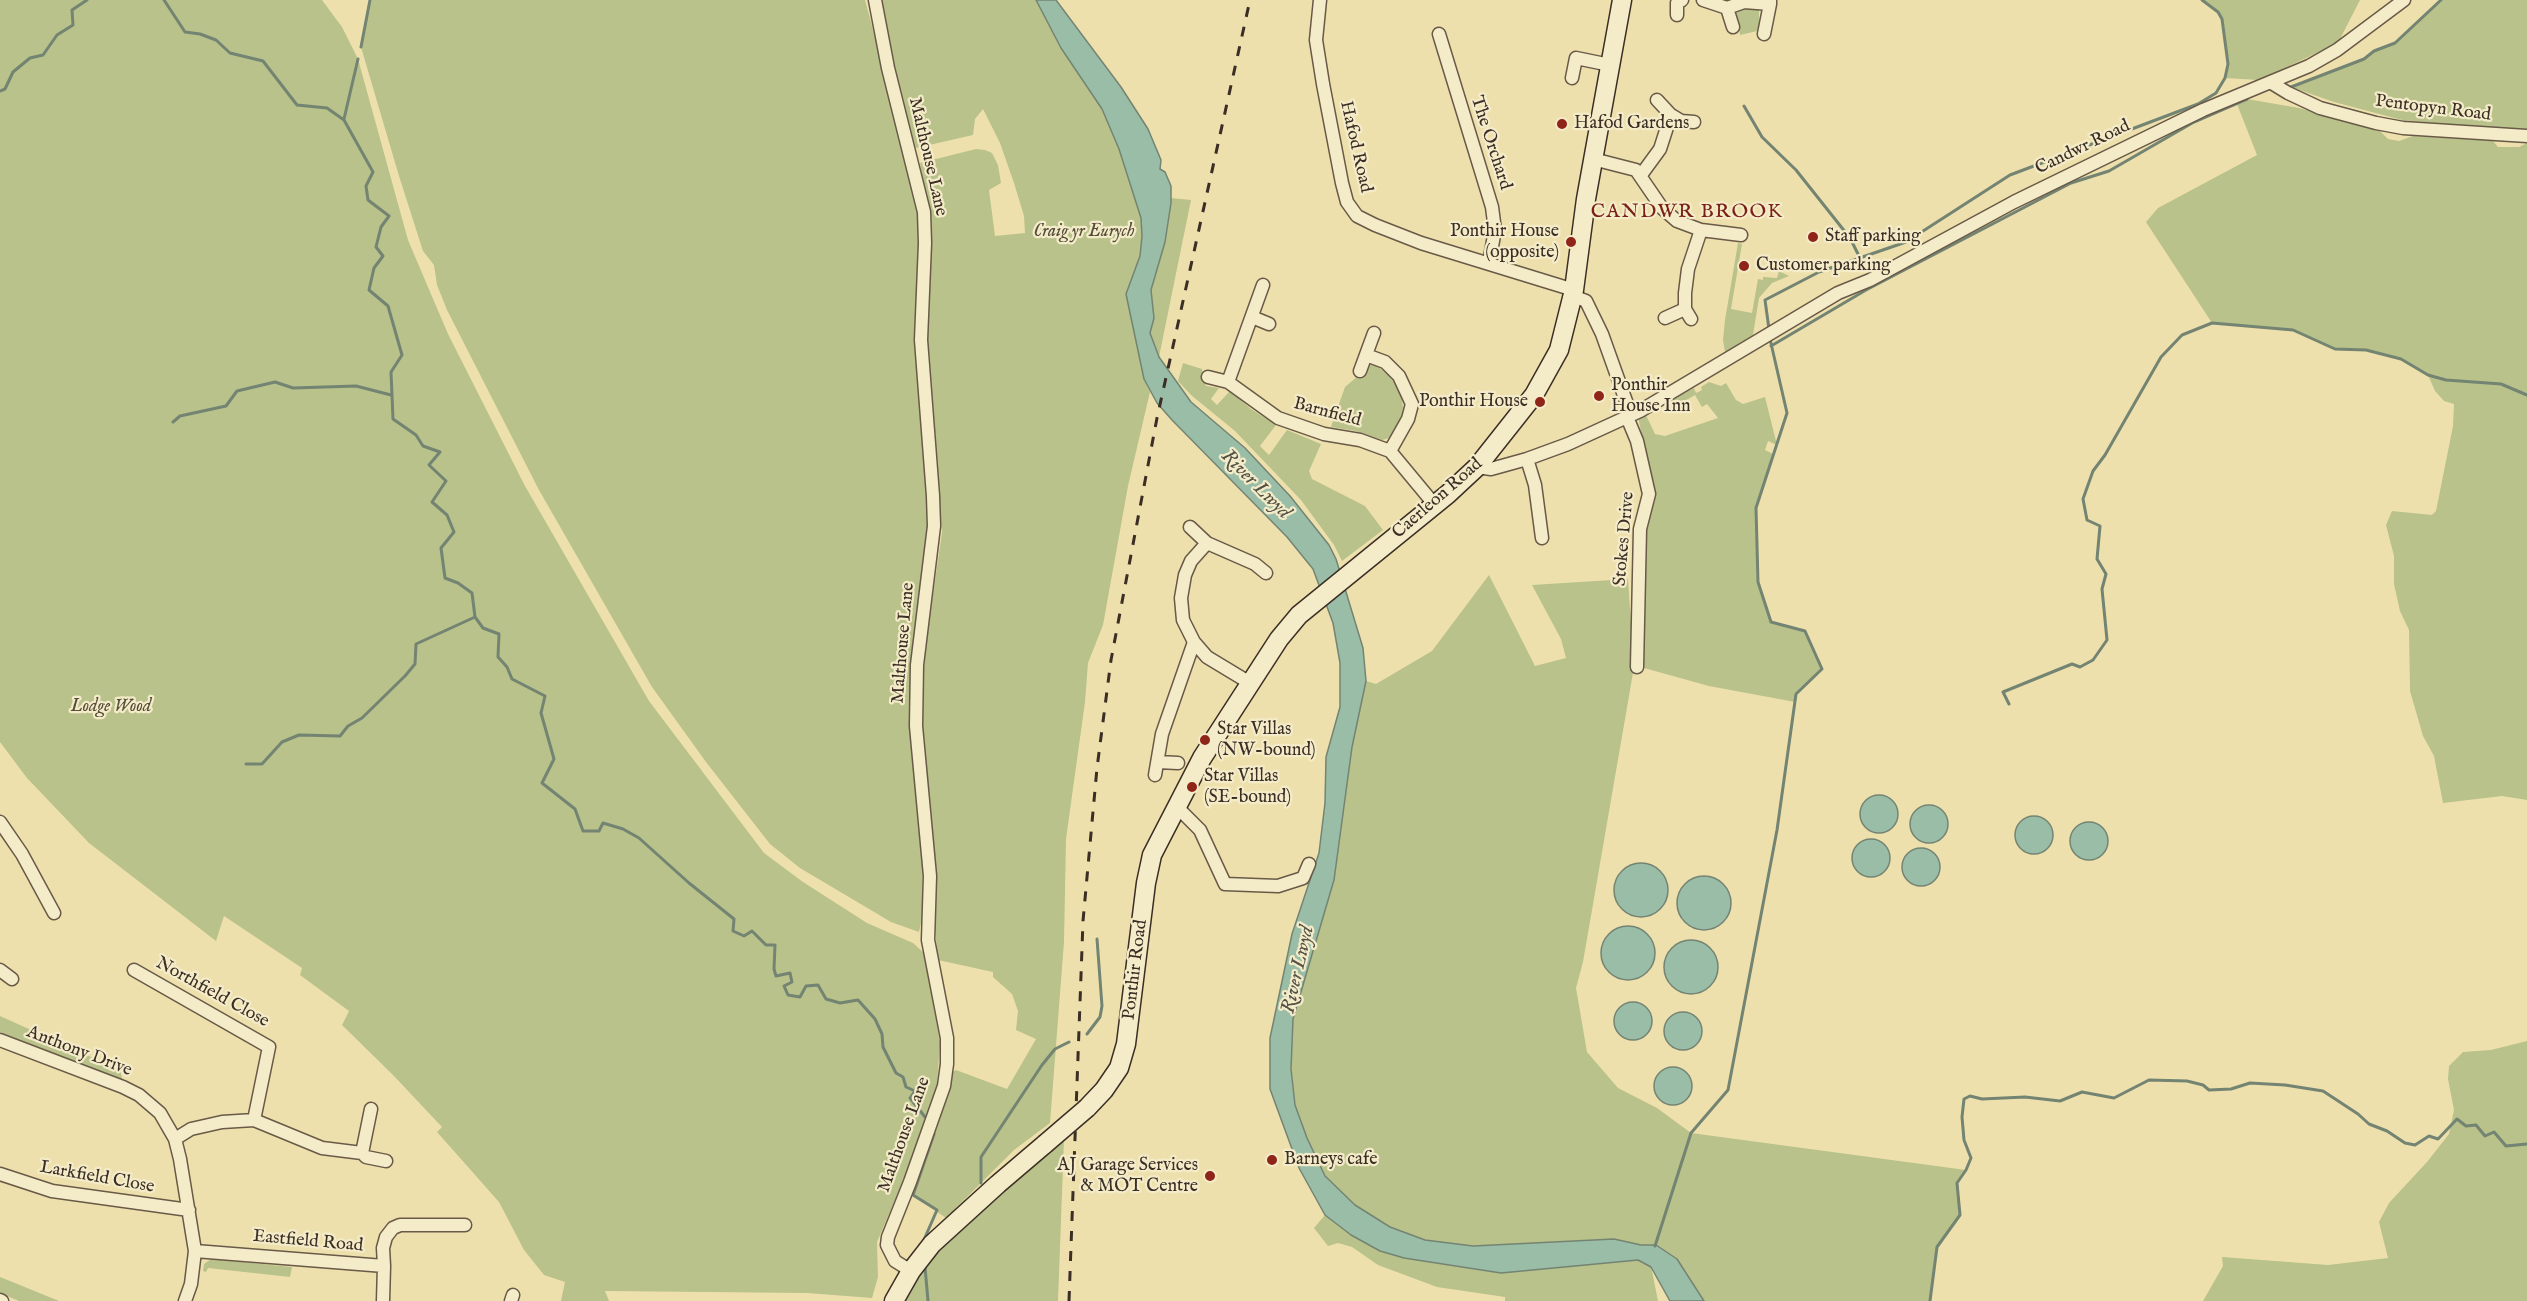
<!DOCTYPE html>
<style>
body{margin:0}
canvas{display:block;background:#eee0ac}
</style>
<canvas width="2527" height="1301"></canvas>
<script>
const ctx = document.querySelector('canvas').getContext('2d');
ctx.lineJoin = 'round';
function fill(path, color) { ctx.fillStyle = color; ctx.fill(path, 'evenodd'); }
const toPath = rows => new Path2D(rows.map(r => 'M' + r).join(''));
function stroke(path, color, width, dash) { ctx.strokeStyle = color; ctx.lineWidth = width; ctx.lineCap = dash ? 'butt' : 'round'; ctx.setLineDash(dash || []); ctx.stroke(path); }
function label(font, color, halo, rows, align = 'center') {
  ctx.font = font + ' "IM FELL English",serif'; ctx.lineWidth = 4.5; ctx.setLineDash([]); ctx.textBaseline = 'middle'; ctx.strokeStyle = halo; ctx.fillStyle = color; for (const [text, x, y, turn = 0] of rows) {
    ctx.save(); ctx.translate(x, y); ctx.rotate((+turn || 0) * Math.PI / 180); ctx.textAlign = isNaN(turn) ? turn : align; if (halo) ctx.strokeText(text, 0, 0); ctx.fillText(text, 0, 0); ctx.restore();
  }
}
const green = toPath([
 [0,0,322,0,342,27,358,59,408,240,448,334,525,486,649,701,764,853,803,882,867,923,913,943,924,953,940,1042,937,1085,906,1174,877,1242,878,1277,872,1298,807,1293,605,1291,609,1301,561,1301,565,1282,544,1275,524,1250,499,1202,437,1132,442,1127,393,1075,342,1025,349,1011,300,975,302,968,224,916,216,941,89,843,27,778,0,742],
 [370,0,865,0,916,189,919,222,917,327,927,470,927,529,919,613,923,913,919,932,891,922,800,868,770,844,706,762,652,687,539,490,447,310,437,285,434,265,423,251,399,176,361,47],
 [881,0,1036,0,1061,48,1102,109,1119,149,1141,218,1142,236,1140,256,1126,294,1144,379,1150,392,1128,486,1103,625,1088,663,1085,702,1066,839,1064,942,1050,1123,1014,1150,946,1218,913,1195,948,1092,951,1073,956,1070,1007,1089,1036,1039,1016,1030,1018,1011,1012,994,993,977,993,972,938,960,935,929,936,883,920,711,927,635,942,533,926,362,927,202,920,163,976,149,985,150,992,153,998,165,1001,183,989,190,995,236,1025,233,1024,216,1014,183,1000,143,983,109,975,119,973,135,916,148,892,68],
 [2202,0,2360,0,2338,43,2259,80,2225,78,2228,64,2222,19,2218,12],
 [2441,0,2527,0,2527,129,2504,129,2402,120,2334,102,2291,87,2364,59,2374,51,2395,43],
 [1745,6,1755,7,1759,11,1759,23,1757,31,1740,35,1736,13,1738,9],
 [2247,99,2299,108,2379,130,2388,139,2399,141,2413,136,2493,141,2498,147,2519,147,2527,143,2527,800,2502,796,2443,803,2434,756,2423,736,2410,691,2409,630,2400,611,2394,584,2394,556,2386,525,2392,511,2432,515,2436,511,2453,426,2454,404,2444,401,2435,391,2428,375,2401,359,2366,350,2335,349,2293,330,2212,323,2146,222,2158,208,2257,155,2237,104],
 [1171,198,1191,200,1159,357,1150,332,1154,318,1151,290,1165,242],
 [1738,243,1742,244,1731,309,1752,313,1758,279,1763,280,1763,277,1777,278,1779,271,1789,276,1772,283,1759,298,1753,335,1725,352,1723,340,1725,320],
 [1183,363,1202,369,1206,386,1219,388,1211,399,1217,405,1230,391,1251,409,1276,425,1260,446,1269,455,1287,430,1321,444,1309,471,1312,479,1365,506,1383,530,1342,561,1334,545,1301,500,1235,431,1191,395,1178,381],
 [1371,365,1377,366,1388,375,1397,386,1402,399,1403,408,1400,420,1389,438,1382,440,1356,431,1331,427,1345,387],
 [1709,382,1721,386,1726,383,1736,400,1743,404,1765,397,1777,445,1768,441,1765,450,1773,454,1756,508,1758,582,1771,622,1805,631,1822,669,1796,694,1795,702,1709,686,1644,668,1642,645,1645,525,1655,501,1638,417,1645,413,1655,434,1665,436,1718,418,1707,404,1702,407,1695,395,1673,408,1666,409,1665,407,1671,400,1694,388,1696,393,1702,390,1701,387],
 [1489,575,1535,666,1566,658,1561,639,1532,585,1628,579,1634,667,1583,962,1576,988,1587,1052,1618,1088,1657,1108,1691,1133,1966,1170,1957,1183,1960,1215,1937,1247,1930,1301,1704,1301,1677,1259,1656,1245,1641,1245,1614,1239,1473,1246,1425,1240,1390,1227,1355,1205,1325,1176,1307,1138,1295,1105,1291,1069,1293,1019,1334,880,1352,747,1366,681,1376,684,1432,651],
 [0,1016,120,1070,123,1082,0,1032],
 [2527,1041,2527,1301,2203,1301,2223,1266,2222,1257,2328,1265,2388,1258,2379,1222,2389,1203,2427,1162,2449,1134,2454,1110,2448,1079,2449,1066,2463,1052,2491,1050],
 [1064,1139,1058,1301,902,1301,919,1273,938,1250],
 [1325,1215,1351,1235,1380,1251,1404,1258,1501,1273,1638,1260,1651,1266,1658,1301,1505,1301,1505,1297,1437,1287,1378,1265,1352,1247,1338,1243,1328,1246,1314,1228],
 [211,1259,292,1267,290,1277,208,1268,206,1272,203,1271,204,1264],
 [0,1277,10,1281,59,1301,19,1301,0,1293]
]);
const water = toPath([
 [1036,0,1056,0,1121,87,1148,129,1161,160,1160,169,1165,172,1171,186,1171,203,1165,242,1151,290,1154,318,1150,333,1159,357,1191,402,1245,448,1290,496,1329,545,1336,559,1363,648,1366,681,1352,747,1334,880,1293,1019,1291,1069,1295,1105,1307,1138,1325,1176,1355,1205,1390,1227,1425,1240,1473,1246,1614,1239,1641,1245,1656,1245,1677,1259,1704,1301,1670,1301,1651,1267,1638,1260,1501,1273,1404,1258,1380,1251,1351,1235,1325,1215,1299,1168,1270,1089,1270,1038,1292,934,1319,853,1325,803,1326,757,1340,707,1340,663,1333,623,1313,569,1287,537,1172,420,1157,403,1144,379,1126,294,1140,256,1142,236,1141,218,1119,149,1102,109,1061,48,1036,0],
 '1860 814a19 19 0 1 1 38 0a19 19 0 1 1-38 0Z',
 '1910 824a19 19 0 1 1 38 0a19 19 0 1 1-38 0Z',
 '2015 835a19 19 0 1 1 38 0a19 19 0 1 1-38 0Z',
 '2070 841a19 19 0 1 1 38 0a19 19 0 1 1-38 0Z',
 '1852 858a19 19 0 1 1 38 0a19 19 0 1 1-38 0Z',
 '1902 867a19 19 0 1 1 38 0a19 19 0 1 1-38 0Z',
 '1614 890a27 27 0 1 1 54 0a27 27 0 1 1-54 0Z',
 '1677 903a27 27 0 1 1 54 0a27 27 0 1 1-54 0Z',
 '1601 953a27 27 0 1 1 54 0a27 27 0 1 1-54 0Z',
 '1664 967a27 27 0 1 1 54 0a27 27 0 1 1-54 0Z',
 '1614 1021a19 19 0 1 1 38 0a19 19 0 1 1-38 0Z',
 '1664 1031a19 19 0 1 1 38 0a19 19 0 1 1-38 0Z',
 '1654 1086a19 19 0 1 1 38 0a19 19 0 1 1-38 0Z'
]);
const stream = toPath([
 [164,0,185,32,200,34,216,40,230,53,263,61,297,105,327,108,344,120,373,172,366,186,368,200,389,216,381,227,376,247,383,256,374,268,369,290,388,306,402,355,391,372,393,419,416,435,423,446,440,452,429,465,446,481,432,502,447,515,454,532,441,548,445,578,458,583,472,593,475,617,483,628,499,634,498,657,507,667,512,679,545,696,541,713,554,759,542,783,575,809,583,831,599,831,603,823,623,829,639,838,689,883,734,919,733,931,744,936,752,931,766,945,775,945,774,969,776,976,790,973,792,982,784,986,788,995,800,997,806,986,818,985,826,999,840,1003,858,1000,875,1019,882,1034,883,1047,896,1073,903,1077,906,1087,915,1091,910,1098,925,1117],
 [361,47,370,0],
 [2291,87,2364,59,2374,51,2395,43,2441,0],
 [0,91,5,89,13,72,30,58,43,55,57,35,73,25,72,10,87,0],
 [1744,106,1762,137,1796,170,1850,238,1860,258],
 [344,119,358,59],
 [1769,329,1765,300,1819,272,1906,242,2010,175,2198,104,2216,93,2225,78,2228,64,2222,19,2218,12,2202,0],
 [1771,346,1866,290,2071,183,2109,171,2194,122,2247,99],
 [173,422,180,416,226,406,237,391,275,382,293,388,356,386,391,395],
 [2009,704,2003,692,2072,664,2080,667,2093,660,2107,640,2102,589,2106,574,2097,559,2100,526,2087,520,2083,499,2093,471,2105,455,2161,357,2182,335,2212,323,2293,330,2335,349,2366,350,2401,359,2428,375,2446,380,2501,384,2527,395],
 [246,764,262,764,282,742,299,735,340,736,348,726,362,718,405,676,415,664,416,644,475,617],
 [1087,1034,1100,1017,1102,1006,1097,939],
 [981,1183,981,1157,1042,1065,1055,1049,1069,1042],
 [923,1242,937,1210,913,1195,934,1134],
 [1655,1246,1691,1133,1728,1090,1777,830,1796,694,1822,669,1805,631,1771,622,1758,582,1756,508,1787,413,1770,339],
 [925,1267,928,1301],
 [1930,1301,1937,1247,1960,1215,1957,1183,1966,1170,1971,1158,1964,1140,1962,1117,1964,1099,1970,1096,1982,1099,2025,1097,2060,1101,2082,1092,2114,1098,2149,1080,2187,1081,2203,1085,2209,1090,2231,1089,2250,1083,2285,1085,2323,1091,2358,1114,2369,1124,2387,1131,2405,1143,2415,1145,2429,1136,2438,1139,2457,1119,2466,1126,2476,1125,2485,1136,2494,1132,2506,1146,2527,1144]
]);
const minor = toPath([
 [875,0,888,68,924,212,925,243,921,340,933,496,934,526,917,665,916,726,930,876,928,940,947,1038,947,1064,944,1086,910,1182,888,1237,887,1245,895,1261,911,1271],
 [1320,0,1316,40,1323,84,1342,183,1347,202,1357,216,1375,225,1421,243,1574,290],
 [1703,0,1727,8,1744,2,1770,4,1770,0],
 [1727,8,1733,27],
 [1677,15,1677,3,1682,0],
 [1439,34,1492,207,1495,230,1489,263],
 [1764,34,1770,4],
 [1572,78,1576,58,1610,65],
 [2270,82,2288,93,2320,108,2376,123,2403,128,2527,136],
 [1671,115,1681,121,1694,122],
 [1593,159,1636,170,1662,208,1677,221,1701,230,1741,235],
 [1641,175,1660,149,1671,115,1657,100],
 [1263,285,1228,382,1278,418,1324,434,1360,440,1390,451,1434,504],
 [1573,296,1586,301,1602,334,1631,415],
 [1252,317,1269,324],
 [1665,318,1685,309],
 [1691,319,1685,309,1685,293,1688,269,1701,230],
 [1366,355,1385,362,1399,376,1412,404,1408,419,1390,451],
 [1360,371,1374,333],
 [1208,377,1228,382],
 [1627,417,1637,441,1649,494,1640,529,1637,667],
 [1527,459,1535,485,1542,538],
 [1477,467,1491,469,1527,459,1568,444,1640,411,1838,293,1870,280,2014,202,2203,110,2309,66,2337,50,2404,0],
 [1190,527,1207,543],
 [1250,683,1207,657,1194,642,1183,620,1181,598,1185,575,1191,561,1207,543,1255,564,1266,573],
 [1158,762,1178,763],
 [1155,775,1162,734,1194,642],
 [1176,806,1200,830,1225,884,1278,886,1303,878,1309,864],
 [0,822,22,854,54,913],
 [0,970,12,979],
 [134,970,269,1047,254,1120],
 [0,1040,123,1087,139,1095,160,1113,175,1139,180,1159,195,1251,191,1284,185,1301],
 [175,1139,191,1129,222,1122,254,1120,322,1148,362,1153,371,1109],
 [362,1153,366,1157,386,1161],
 [0,1174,52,1191,189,1210],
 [195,1251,384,1266,383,1301],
 [384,1266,383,1248,386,1237,393,1228,400,1225,465,1225],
 [0,1300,2,1301],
 [511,1301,513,1295]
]);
const secondary = toPath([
 [1087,1108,1104,1090,1119,1068,1126,1044,1146,883,1152,855,1202,758,1279,639,1299,615,1448,494,1477,467,1534,395,1559,350,1574,290,1586,199,1622,0],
 [894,1301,911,1271,932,1244,998,1184,1045,1144]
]);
const rail = toPath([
 [1069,1301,1083,921,1097,768,1111,660,1157,418,1250,0]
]);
const secondaryBridge = toPath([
 [1045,1144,1087,1108]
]);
const markers = [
 [1562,124,6,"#8f2418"],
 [1813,237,6,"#8f2418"],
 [1571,242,6,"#8f2418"],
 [1744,266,6,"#8f2418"],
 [1599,396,6,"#8f2418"],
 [1540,402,6,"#8f2418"],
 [1205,740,6,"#8f2418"],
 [1192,787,6,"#8f2418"],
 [1272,1160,6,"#8f2418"],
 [1210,1176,6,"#8f2418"]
];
const streetNames = [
 ["Pentopyn Road",2433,109,7],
 ["The Orchard",1490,143,72],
 ["Hafod Road",1355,147,77],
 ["Candwr Road",2083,148,-26],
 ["Malthouse Lane",927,157,77],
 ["Barnfield",1327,413,15],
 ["Caerleon Road",1438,499,-41],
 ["Stokes Drive",1625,539,-85],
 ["Malthouse Lane",904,643,-85],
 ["Ponthir Road",1136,970,-83],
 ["Northfield Close",212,993,29],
 ["Anthony Drive",79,1052,21],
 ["Malthouse Lane",905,1135,-70],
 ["Larkfield Close",97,1178,10],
 ["Eastfield Road",308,1242,5]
];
const poiNames = [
 ["Hafod Gardens",1574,124],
 ["Ponthir House",1559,232,"right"],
 ["(opposite)",1559,253,"right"],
 ["Staff parking",1825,237],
 ["Customer parking",1756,266],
 ["Ponthir",1611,386],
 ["House Inn",1611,407],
 ["Ponthir House",1528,402,"right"],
 ["Star Villas",1217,730],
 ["(NW-bound)",1217,751],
 ["Star Villas",1204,777],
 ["(SE-bound)",1204,798],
 ["Barneys cafe",1284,1160],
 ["AJ Garage Services",1198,1166,"right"],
 ["& MOT Centre",1198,1187,"right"]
];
const parkNames = [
 ["Craig yr Eurych",1084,232],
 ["Lodge Wood",111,707]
];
const neighbourhoodNames = [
 ["CANDWR BROOK",1687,213]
];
const waterNames = [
 ["River Lwyd",1255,485,45],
 ["River Lwyd",1299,970,-77]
];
fill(green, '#b8c28a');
fill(water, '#9abda7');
stroke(water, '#748473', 1.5);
stroke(stream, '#748473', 3);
stroke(minor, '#685a47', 15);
stroke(secondary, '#3b2e25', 21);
stroke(minor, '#f4ebc9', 12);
stroke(secondary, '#f4ebc9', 18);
stroke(rail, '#3b2e25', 3, [10, 10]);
stroke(secondaryBridge, '#3b2e25', 21, []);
stroke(secondaryBridge, '#f4ebc9', 18);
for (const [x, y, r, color] of markers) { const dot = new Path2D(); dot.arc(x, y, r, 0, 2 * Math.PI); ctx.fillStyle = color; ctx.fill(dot); stroke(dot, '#f4ebc9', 2); }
label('18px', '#3b2e25', '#f4ebc9', streetNames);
label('18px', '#3b2e25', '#f4ebc9', poiNames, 'left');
label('italic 18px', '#544c39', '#f4ebc9', parkNames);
ctx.letterSpacing = '1.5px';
label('20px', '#7a1f14', '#f4ebc9', neighbourhoodNames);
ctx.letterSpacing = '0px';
label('italic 20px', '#535246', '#f4ebc9', waterNames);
</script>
